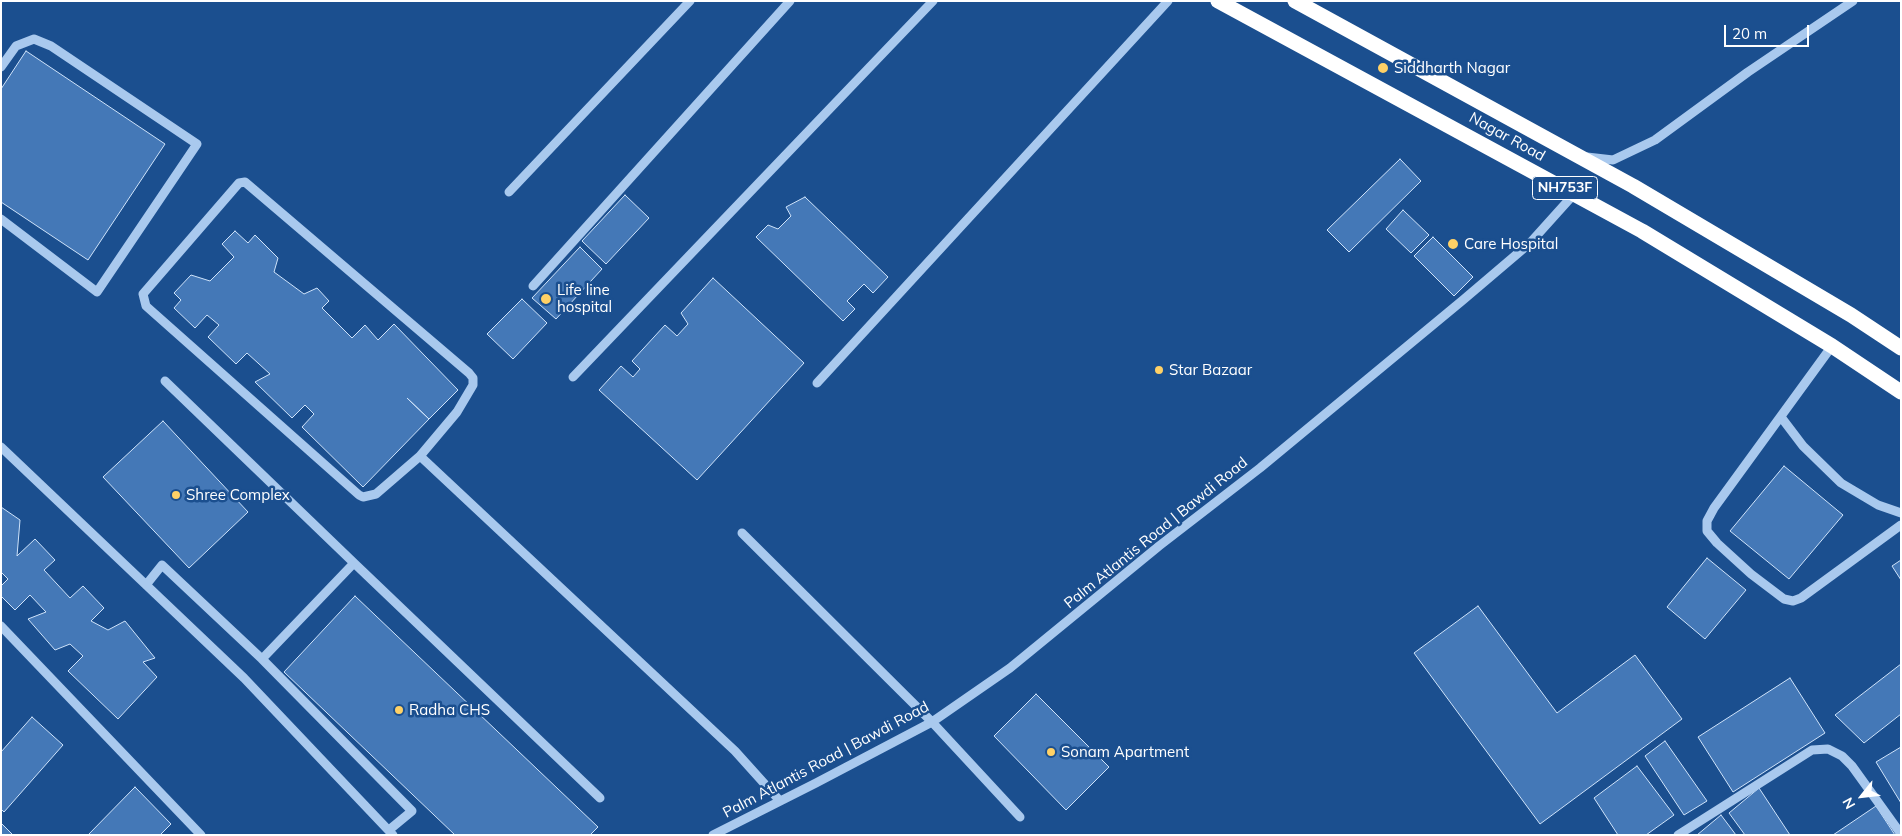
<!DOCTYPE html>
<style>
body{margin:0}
#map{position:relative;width:1902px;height:836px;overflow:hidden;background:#1b4f8f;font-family:Mulish,sans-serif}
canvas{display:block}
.frame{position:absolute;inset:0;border:2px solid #fff;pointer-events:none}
.north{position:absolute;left:1837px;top:771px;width:50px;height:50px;-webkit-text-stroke:4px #1b4f8f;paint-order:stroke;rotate:241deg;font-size:14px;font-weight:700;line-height:20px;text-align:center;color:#fff}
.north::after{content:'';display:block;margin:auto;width:18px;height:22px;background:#fff;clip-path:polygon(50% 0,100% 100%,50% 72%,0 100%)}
.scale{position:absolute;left:1724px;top:25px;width:85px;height:22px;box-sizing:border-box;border:2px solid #fff;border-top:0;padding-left:6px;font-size:15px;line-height:18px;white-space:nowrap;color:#fff;-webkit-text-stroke:4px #1b4f8f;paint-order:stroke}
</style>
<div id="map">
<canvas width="1902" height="836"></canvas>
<div class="frame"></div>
<div class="north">N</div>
<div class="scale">20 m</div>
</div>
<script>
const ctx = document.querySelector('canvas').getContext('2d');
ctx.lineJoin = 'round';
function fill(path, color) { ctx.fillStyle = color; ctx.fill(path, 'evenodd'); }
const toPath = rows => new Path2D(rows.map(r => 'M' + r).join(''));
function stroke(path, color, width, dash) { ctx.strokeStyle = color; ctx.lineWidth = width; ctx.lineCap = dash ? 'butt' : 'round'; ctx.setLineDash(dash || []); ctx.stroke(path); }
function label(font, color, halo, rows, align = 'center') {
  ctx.font = font + ' Mulish,sans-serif'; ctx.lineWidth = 5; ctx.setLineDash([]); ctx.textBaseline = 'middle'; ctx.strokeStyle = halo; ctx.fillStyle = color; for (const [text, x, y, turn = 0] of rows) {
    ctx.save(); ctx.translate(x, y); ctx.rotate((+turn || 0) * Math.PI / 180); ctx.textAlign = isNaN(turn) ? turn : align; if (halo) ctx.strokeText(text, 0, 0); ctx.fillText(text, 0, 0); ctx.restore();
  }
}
const building = toPath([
 [26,51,165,144,88,260,1,202,1,89,26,51],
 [1400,159,1421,181,1349,252,1327,230,1400,159],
 [625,195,649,218,606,264,582,241,625,195],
 [805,197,888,277,873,293,864,284,847,301,855,309,843,321,756,237,768,225,778,229,791,216,786,207,805,197],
 [1403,210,1429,235,1411,253,1386,229,1403,210],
 [235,231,248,243,255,235,278,258,274,272,304,294,317,288,329,301,322,308,352,338,365,325,378,340,394,324,458,390,429,419,407,398,429,419,363,487,302,427,314,414,305,405,292,418,255,382,270,374,247,353,236,364,208,337,219,325,207,315,195,328,174,308,181,300,174,293,191,275,210,281,234,257,222,244,235,231],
 [1433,237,1473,277,1454,296,1414,256,1433,237],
 [580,247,602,269,556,319,532,298,580,247],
 [713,278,804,363,697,480,599,390,621,366,633,377,640,369,632,361,665,325,677,336,688,324,681,313,713,278],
 [522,299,547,323,513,359,487,334,522,299],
 [163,421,248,512,189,568,103,477,163,421],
 [1784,466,1843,515,1789,579,1730,531,1784,466],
 [1,507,20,520,17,556,35,539,55,560,44,570,70,598,83,586,104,608,91,621,108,630,125,621,155,658,143,662,157,677,118,719,68,671,83,656,70,644,55,650,28,619,46,612,30,595,15,610,1,596,1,586,8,579,1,572,1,507],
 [1707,558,1746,590,1705,639,1667,607,1707,558],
 [1901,560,1901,580,1892,566,1901,560],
 [355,596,598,827,590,835,455,835,284,672,355,596],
 [1478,606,1557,713,1635,655,1682,719,1540,824,1414,653,1478,606],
 [1901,664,1901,714,1864,743,1835,715,1901,664],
 [1790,678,1825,733,1733,792,1698,737,1790,678],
 [1036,694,1109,767,1066,810,994,736,1036,694],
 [32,717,63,745,4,812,1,809,1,752,32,717],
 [1665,741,1707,801,1684,815,1645,756,1665,741],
 [1901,747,1901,803,1876,762,1901,747],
 [1637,766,1674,815,1646,835,1618,835,1594,798,1637,766],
 [135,787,171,824,160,835,88,835,135,787],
 [1759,788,1790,835,1745,835,1729,813,1759,788],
 [1876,806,1895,835,1833,835,1876,806],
 [1721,815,1736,835,1697,835,1721,815],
 [1,823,13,835,1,835,1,823]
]);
const minor = toPath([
 [1,67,16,46,34,39,51,46,197,144,97,292,1,219],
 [1587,157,1613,160,1655,140,1748,72,1853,1],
 [509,192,690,1],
 [533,286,790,1],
 [1832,346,1714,508,1707,521,1707,531,1717,543,1751,574,1784,599,1793,601,1801,598,1901,525],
 [573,377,933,1],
 [817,383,1168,1],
 [1781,417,1803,446,1841,483,1878,505,1901,513],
 [1,447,244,678,393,835],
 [420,456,457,412,473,385,473,378,469,373,245,182,239,183,143,294,146,306,359,495,363,497,376,494,420,456,735,751,780,801],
 [742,533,932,722,1020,817],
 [354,563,600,798],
 [146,585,162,565,262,659,354,563,165,381],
 [1,626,201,835],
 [262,659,412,811,389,830],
 [713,835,816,783,932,722,1010,668,1159,546,1260,468,1463,300,1530,243,1575,193],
 [1678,835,1812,750,1828,749,1842,756,1852,766,1901,834]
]);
const highway = toPath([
 [1218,1,1642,231,1832,346,1901,392],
 [1295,1,1633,186,1851,315,1901,348]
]);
const markers = [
 [1383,68,6,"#ffd166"],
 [1453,244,6,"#ffd166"],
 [546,299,6,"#ffd166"],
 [1159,370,5,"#ffd166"],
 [176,495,5,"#ffd166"],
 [399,710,5,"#ffd166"],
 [1051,752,5,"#ffd166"]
];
const shields = [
 [1565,188,65]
];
const shieldNames = [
 ["NH753F",1565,188]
];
const poiNames = [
 ["Siddharth Nagar",1394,68],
 ["Care Hospital",1464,244],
 ["Life line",557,290],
 ["hospital",557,307],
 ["Star Bazaar",1169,370],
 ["Shree Complex",186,495],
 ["Radha CHS",409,710],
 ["Sonam Apartment",1061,752]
];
const streetNames = [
 ["Nagar Road",1507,137,29],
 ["Palm Atlantis Road | Bawdi Road",1156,533,-39],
 ["Palm Atlantis Road | Bawdi Road",826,760,-28]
];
fill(building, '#4478b7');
stroke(building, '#cfe3fa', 1);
stroke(minor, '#a9c9ee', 9);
stroke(highway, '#fff', 15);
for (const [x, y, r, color] of markers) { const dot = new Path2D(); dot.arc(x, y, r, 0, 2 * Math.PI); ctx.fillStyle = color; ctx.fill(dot); stroke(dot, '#1b4f8f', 2); }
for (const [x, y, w] of shields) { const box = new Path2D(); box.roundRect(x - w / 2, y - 11.5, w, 23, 4); ctx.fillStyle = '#1b4f8f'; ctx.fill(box); stroke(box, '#fff', 1); }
label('bold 14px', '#fff', null, shieldNames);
label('15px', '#fff', '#1b4f8f', poiNames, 'left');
label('15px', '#fff', '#1b4f8f', streetNames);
</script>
